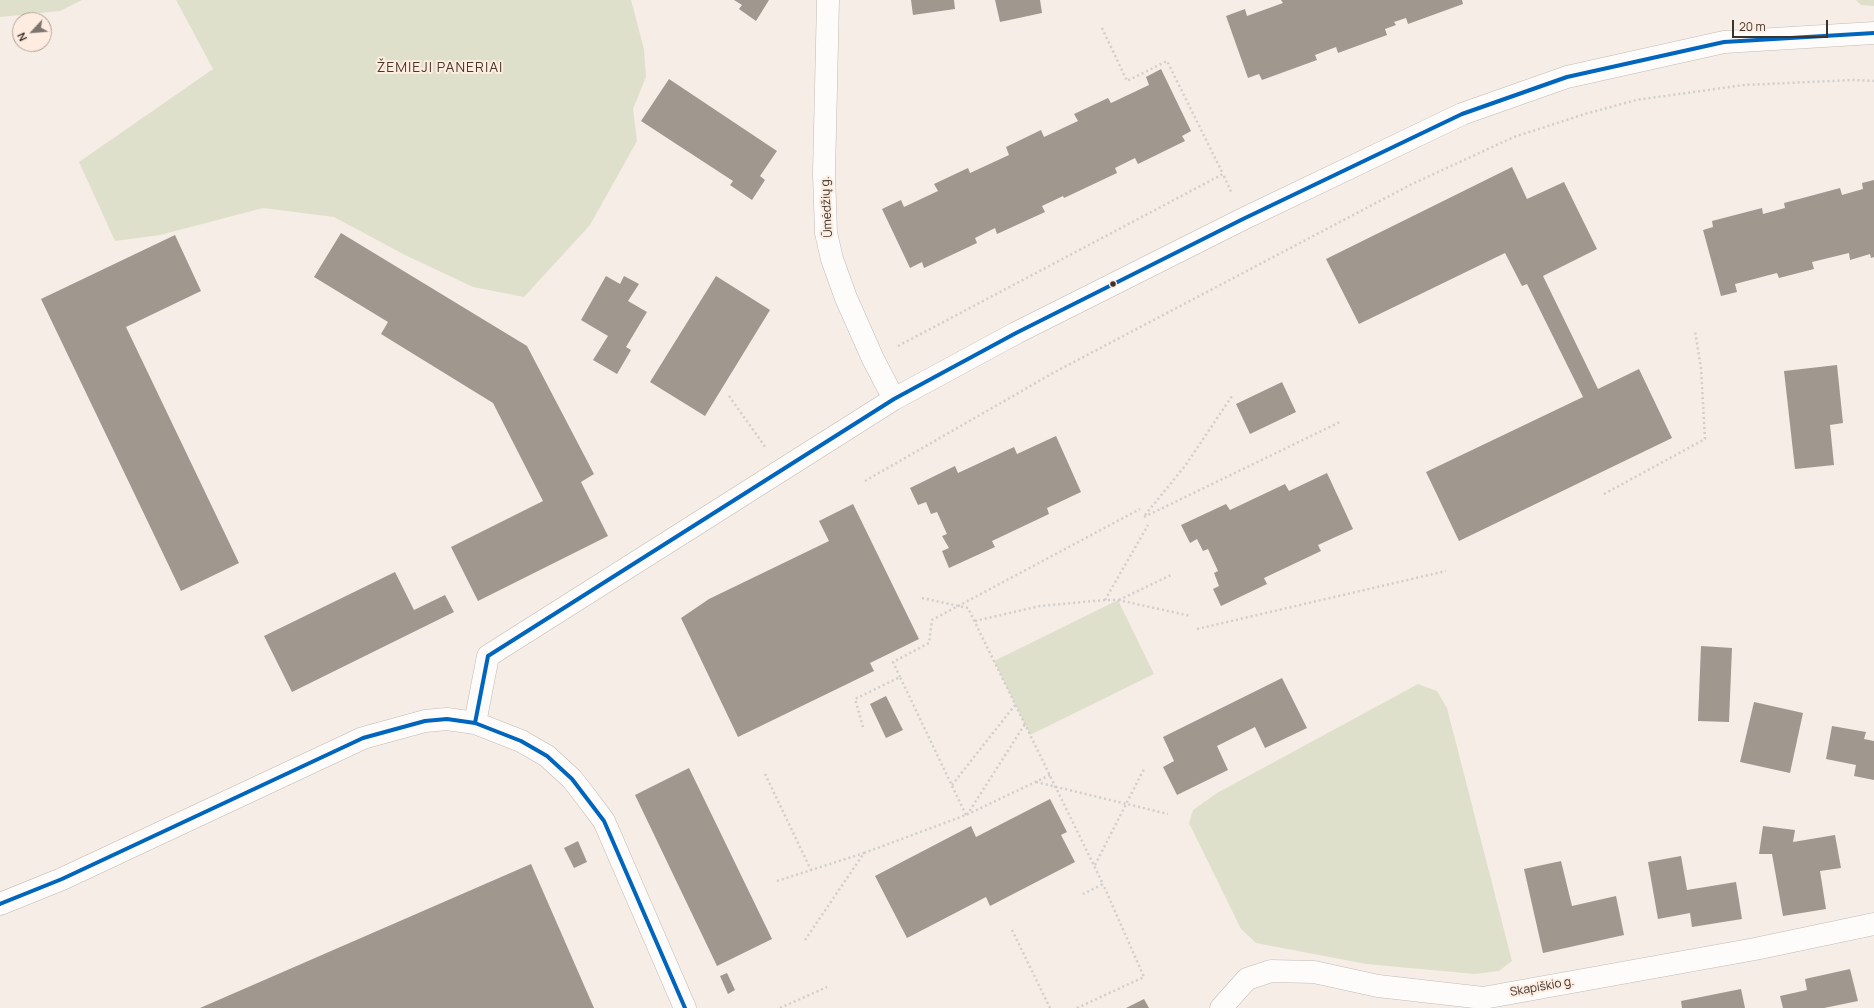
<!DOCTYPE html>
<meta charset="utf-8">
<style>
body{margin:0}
#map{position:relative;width:1874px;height:1008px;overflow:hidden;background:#f6ede6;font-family:Manrope,sans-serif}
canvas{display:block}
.north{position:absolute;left:12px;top:12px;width:40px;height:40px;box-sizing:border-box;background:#fdecdf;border:1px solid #afa298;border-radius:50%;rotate:244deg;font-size:11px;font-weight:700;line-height:16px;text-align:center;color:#3b332d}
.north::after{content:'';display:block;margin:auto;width:14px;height:18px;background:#7c746e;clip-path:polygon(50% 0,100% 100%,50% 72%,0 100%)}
.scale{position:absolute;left:1732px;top:20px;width:96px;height:18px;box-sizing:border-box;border:2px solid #3b332d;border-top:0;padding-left:5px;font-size:12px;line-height:14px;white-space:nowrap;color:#3b332d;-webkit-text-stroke:3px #fdecdf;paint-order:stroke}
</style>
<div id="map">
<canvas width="1874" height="1008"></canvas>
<div class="north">N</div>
<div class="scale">20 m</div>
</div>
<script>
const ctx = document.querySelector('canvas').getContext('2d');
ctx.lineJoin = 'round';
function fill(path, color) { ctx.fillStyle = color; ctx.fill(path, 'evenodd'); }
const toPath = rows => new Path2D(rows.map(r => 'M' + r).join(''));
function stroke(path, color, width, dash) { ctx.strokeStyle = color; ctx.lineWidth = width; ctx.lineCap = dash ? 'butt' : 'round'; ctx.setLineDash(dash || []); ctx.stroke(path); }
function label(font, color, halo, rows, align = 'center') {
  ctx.font = font + ' Manrope,sans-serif'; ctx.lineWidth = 4; ctx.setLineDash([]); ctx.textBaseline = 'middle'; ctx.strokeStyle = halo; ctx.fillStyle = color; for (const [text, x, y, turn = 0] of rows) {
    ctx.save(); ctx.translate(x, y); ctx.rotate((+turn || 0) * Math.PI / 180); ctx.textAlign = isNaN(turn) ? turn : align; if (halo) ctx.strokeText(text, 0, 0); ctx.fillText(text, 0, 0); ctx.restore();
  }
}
const green = toPath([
 [0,0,82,0,60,11,0,17],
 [176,0,631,0,644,49,646,77,633,109,637,141,590,225,524,297,473,287,405,255,334,217,263,208,160,235,115,241,79,162,213,69],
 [1856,0,1874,0,1874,6,1861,5],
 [1118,600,1154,674,1030,735,994,661],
 [1418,684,1437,691,1447,708,1512,961,1499,971,1475,974,1366,964,1256,943,1241,929,1189,823,1193,810,1217,793]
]);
const building = toPath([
 [734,0,769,0,756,21,739,9,742,5],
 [911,0,954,0,955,9,913,15],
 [995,0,1040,0,1042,13,1000,22],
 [1281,0,1462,0,1463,4,1408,24,1406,18,1394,22,1396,25,1385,29,1387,35,1338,53,1336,47,1315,55,1317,60,1262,80,1259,74,1248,78,1226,16,1245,9,1247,16,1283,3],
 [1161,69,1191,131,1182,136,1185,141,1138,164,1135,158,1115,168,1117,173,1064,198,1063,196,1042,206,1045,212,997,234,995,228,975,238,977,243,924,268,922,262,910,268,882,209,901,200,904,207,938,191,934,184,968,168,970,173,1009,155,1006,147,1041,130,1044,137,1078,121,1074,114,1108,98,1111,103,1149,85,1146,77],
 [669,79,777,151,760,176,765,180,752,200,730,185,733,181,641,121],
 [1512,167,1527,199,1564,182,1597,249,1543,276,1598,389,1639,369,1672,438,1459,541,1426,472,1583,397,1527,284,1522,286,1505,253,1359,324,1326,259],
 [1874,180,1874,257,1871,258,1870,254,1850,260,1849,253,1812,262,1814,269,1779,278,1777,273,1735,284,1737,292,1721,296,1703,230,1713,227,1712,221,1762,208,1763,214,1785,208,1784,203,1840,188,1842,195,1863,189,1862,183],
 [341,233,527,346,594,474,581,482,608,536,478,601,451,547,543,501,493,403,381,334,388,322,314,277],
 [175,235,201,291,126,327,239,563,181,591,41,299],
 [606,276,620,284,624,276,639,284,628,301,647,312,626,347,631,350,617,374,593,360,608,336,581,320],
 [716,276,770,310,705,416,650,382],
 [1837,365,1843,423,1830,425,1834,465,1795,469,1784,371],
 [1282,382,1296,412,1250,434,1236,404],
 [1056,436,1081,492,1047,508,1049,514,992,541,995,547,949,568,942,551,949,548,942,536,947,534,937,512,931,514,926,502,918,505,910,488,955,466,958,473,1014,447,1017,454],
 [1327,473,1353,529,1318,545,1321,551,1264,578,1267,584,1221,606,1213,589,1219,586,1214,573,1218,571,1208,549,1203,551,1197,539,1190,543,1181,525,1226,504,1230,510,1285,484,1289,491],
 [853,504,919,639,870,663,874,671,738,737,681,618,709,599,829,541,819,521],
 [395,572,414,610,445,595,454,612,292,692,264,636],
 [1701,646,1732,648,1729,722,1698,721],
 [1282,678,1307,728,1265,748,1255,727,1217,746,1228,770,1177,795,1163,767,1174,761,1163,737],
 [886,696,903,730,886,738,870,704],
 [1754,702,1803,713,1790,773,1740,762],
 [1832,726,1866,732,1864,739,1874,741,1874,780,1854,776,1856,765,1826,759],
 [689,768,772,939,717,966,635,795],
 [1050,799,1067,832,1061,835,1075,862,990,906,986,897,907,938,875,876,971,826,976,837],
 [1763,826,1795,830,1793,842,1835,835,1841,868,1820,871,1826,909,1783,916,1772,854,1759,854],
 [578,841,587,862,574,868,564,848],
 [1681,856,1687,890,1736,882,1742,919,1692,927,1690,913,1658,919,1648,862],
 [1561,861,1572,906,1616,896,1624,935,1543,953,1524,869],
 [531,864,594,1008,200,1008],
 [1850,969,1858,1001,1824,1008,1783,1008,1780,996,1807,990,1805,979],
 [727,973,735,990,728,994,720,976],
 [1741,989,1745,1008,1682,1008,1681,1001],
 [1144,999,1149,1008,1126,1008]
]);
const path = toPath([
 [1102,28,1127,81,1167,61,1223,174],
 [898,346,1223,174,1232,194],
 [729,396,766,448],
 [865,481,1053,373,1412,184,1514,137,1585,114,1636,100,1744,85,1854,80,1874,81],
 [1604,494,1705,439,1701,368,1695,331],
 [1145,515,1185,466,1232,396],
 [1144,517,1342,421],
 [922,598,968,608,1103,884,1083,894],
 [1105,600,1148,525],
 [1119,600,1171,575],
 [975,621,1040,606,1105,600,1118,600,1191,616],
 [1197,629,1446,571],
 [900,677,893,662,929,643,932,620,1140,509],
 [863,727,855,699,900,677,966,815],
 [765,774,811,870],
 [1036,782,1168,814],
 [952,785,1015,705],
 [967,815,1025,724],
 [1095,865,1145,767],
 [777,881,864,853],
 [1012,930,1050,1008],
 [805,940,864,853,966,815,1050,775],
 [780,1008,827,987],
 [1077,1008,1144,977,1103,884]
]);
const minor = toPath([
 [828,0,824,174,826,233,832,259,846,298,873,359,894,399],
 [475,723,488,656,894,399,1016,333,1243,219,1462,114,1567,77,1724,42,1874,33],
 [0,904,62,879,363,738,425,721,447,719,475,723,521,741,547,756,572,779,586,797,604,821,685,1008],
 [1221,1008,1247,979,1271,971,1314,972,1378,986,1483,998,1755,949,1874,924]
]);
const bus1 = toPath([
 [475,723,488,656,894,399,1016,333,1243,219,1462,114,1567,77,1724,42,1874,33],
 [0,904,62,879,363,738,425,721,447,719,475,723,521,741,547,756,572,779,604,821,685,1008]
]);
const markers = [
 [1113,284,3.5,"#3b332d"]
];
const streetNames = [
 ["Ūmėdžių g.",827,207,-93],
 ["Skapiškio g.",1542,987,-10]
];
const quarterNames = [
 ["ŽEMIEJI PANERIAI",440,68]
];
fill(green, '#dfe0cb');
fill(building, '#a0978f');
stroke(minor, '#c2bab4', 23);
stroke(path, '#d1cecb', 2.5, [2, 3]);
stroke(minor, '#fefcfb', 22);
stroke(bus1, '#0065bd', 4);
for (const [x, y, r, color] of markers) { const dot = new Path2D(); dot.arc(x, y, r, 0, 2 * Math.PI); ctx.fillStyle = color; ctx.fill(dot); stroke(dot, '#fdecdf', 1.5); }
label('12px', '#3b332d', '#fdecdf', streetNames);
ctx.letterSpacing = '1px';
label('14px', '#48382b', '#fdecdf', quarterNames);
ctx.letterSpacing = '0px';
</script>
